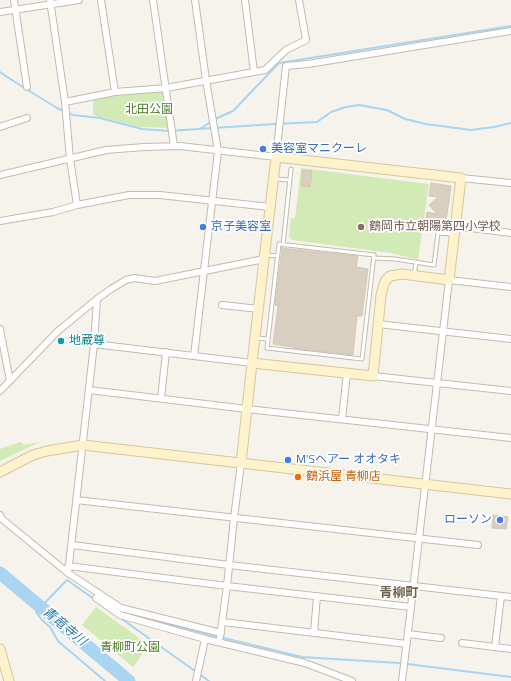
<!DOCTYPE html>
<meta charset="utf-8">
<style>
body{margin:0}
canvas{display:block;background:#f6f3ec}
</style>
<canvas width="511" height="681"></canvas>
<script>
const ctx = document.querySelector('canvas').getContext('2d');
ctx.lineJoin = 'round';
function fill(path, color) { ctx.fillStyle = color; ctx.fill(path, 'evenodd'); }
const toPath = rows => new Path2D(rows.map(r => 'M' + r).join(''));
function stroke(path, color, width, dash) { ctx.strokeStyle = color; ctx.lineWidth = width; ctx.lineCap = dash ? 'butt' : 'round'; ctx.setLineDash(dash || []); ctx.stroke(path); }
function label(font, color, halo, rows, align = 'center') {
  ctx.font = font + ' "Titillium Web","Noto Sans JP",sans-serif'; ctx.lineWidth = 3.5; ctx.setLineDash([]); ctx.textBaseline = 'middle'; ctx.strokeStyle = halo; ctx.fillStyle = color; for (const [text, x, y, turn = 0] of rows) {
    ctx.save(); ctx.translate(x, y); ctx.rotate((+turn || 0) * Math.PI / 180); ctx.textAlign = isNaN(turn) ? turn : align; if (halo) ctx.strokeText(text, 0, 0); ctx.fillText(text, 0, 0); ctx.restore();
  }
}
const green = toPath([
 [164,90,170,128,140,127,93,115,93,99],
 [301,168,429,184,418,260,391,253,292,240,289,237,291,218,295,218],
 [20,442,24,445,40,442,0,461,0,449],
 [96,607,149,645,133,667,82,625]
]);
const stream = toPath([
 [0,72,18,84,57,108,73,115,100,118,142,129,169,131,274,124,317,122,331,112,346,107,359,105,387,110,405,119,426,124,471,130,494,127,511,123],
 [200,129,215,119,233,111,279,63,511,26],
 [94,599,67,580,36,612,42,620,50,627,58,641,105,681],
 [119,611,162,623,302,657,399,663,511,677],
 [119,617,209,681]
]);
const river = toPath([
 [0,573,129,681]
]);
const building = toPath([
 [303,170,312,171,310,187,301,186,303,170],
 [431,183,451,186,445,229,425,227,427,212,437,214,429,205,438,197,429,196,431,183],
 [282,248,358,256,356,267,368,269,362,316,357,316,353,355,293,348,293,347,273,344,278,306,275,305,282,248],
 [493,515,508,517,506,529,492,528,493,515]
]);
const lane = toPath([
 [274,179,290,180],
 [279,244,374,255,362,359,267,348,279,244],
 [283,245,291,169],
 [266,255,278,256],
 [374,258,395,259,434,265,438,233,452,234],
 [414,275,416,263],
 [256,338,268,339]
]);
const street = toPath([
 [14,0,27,87],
 [50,0,65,102,115,92,166,88,265,70,286,50,306,40,299,0],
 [101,0,115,92],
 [153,0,174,146],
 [245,0,254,72],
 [0,12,79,0],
 [65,102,70,159,77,205],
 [0,127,27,118],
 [0,175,106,150,144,147,180,146,276,157,286,66,308,64,511,31],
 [461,178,511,183],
 [0,221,53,212,77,205,129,195,160,195,270,207],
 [455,226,511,233],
 [222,305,259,309],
 [378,324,511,339],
 [0,329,10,381],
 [94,344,252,363],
 [194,356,218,151,206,80,195,0],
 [373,376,511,391],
 [89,390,247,409,511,438],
 [0,391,58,331,97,299,111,289,126,280,134,278,155,281,264,259],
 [161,398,166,352],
 [342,419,347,373],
 [76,500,478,545],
 [0,515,2,519,68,573,121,608,221,633],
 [72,545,229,565,511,597],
 [68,566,227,586,411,607],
 [68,573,94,344,97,299],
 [96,598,120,615,205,639],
 [223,622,407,644],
 [314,633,317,596],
 [408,634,441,638],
 [220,637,227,586,234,518,241,463],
 [462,643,511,649],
 [495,647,501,596],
 [196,681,205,639,305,663,352,681],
 [402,681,411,607,449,280,511,287]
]);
const secondary = toPath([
 [241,463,252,363,276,157,461,178,449,280,402,274,390,276,386,280,384,284,381,295,373,376,252,363],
 [0,472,33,455,47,451,83,445,511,494],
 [0,649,9,681]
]);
const markers = [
 [263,149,4,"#3f7fe0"],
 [203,227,4,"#3f7fe0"],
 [361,227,4,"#8d6e63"],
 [61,341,4,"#0f9aa8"],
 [288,460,4,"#3f7fe0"],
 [298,477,4,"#e8710a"],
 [500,520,4,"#3f7fe0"]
];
const parkNames = [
 ["北田公園",149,110],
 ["青柳町公園",130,648]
];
const shopNames = [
 ["美容室マニクーレ",271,149],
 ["京子美容室",211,227],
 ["M'Sヘアー オオタキ",296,460],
 ["ローソン",492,520,"right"]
];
const educationNames = [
 ["鶴岡市立朝陽第四小学校",369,227]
];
const cultureNames = [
 ["地蔵尊",69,341]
];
const foodNames = [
 ["鶴浜屋 青柳店",306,477]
];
const neighbourhoodNames = [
 ["青柳町",399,594]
];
const waterNames = [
 ["青竜寺川",64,627,40]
];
fill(green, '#d2eab5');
stroke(stream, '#a9d4f2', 2);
stroke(river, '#a9d4f2', 13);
fill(building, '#d8cfc1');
stroke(building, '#d3c7b4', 1);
stroke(lane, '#c2bbae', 5);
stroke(street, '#c2bbae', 8);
stroke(secondary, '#d6c79b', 11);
stroke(lane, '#fff', 3);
stroke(street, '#fff', 6);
stroke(secondary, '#fff3cd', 9);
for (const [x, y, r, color] of markers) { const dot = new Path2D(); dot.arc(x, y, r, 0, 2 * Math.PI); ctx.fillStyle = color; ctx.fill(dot); stroke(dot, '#fff', 1.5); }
label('12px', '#4a7f2a', '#fff', parkNames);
label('12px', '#366cbe', '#fff', shopNames, 'left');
label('12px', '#785e54', '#fff', educationNames, 'left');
label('12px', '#0d838f', '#fff', cultureNames, 'left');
label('12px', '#c56008', '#fff', foodNames, 'left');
label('bold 13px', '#6e6250', '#fff', neighbourhoodNames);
label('italic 13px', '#2e7ab2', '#fff', waterNames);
</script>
